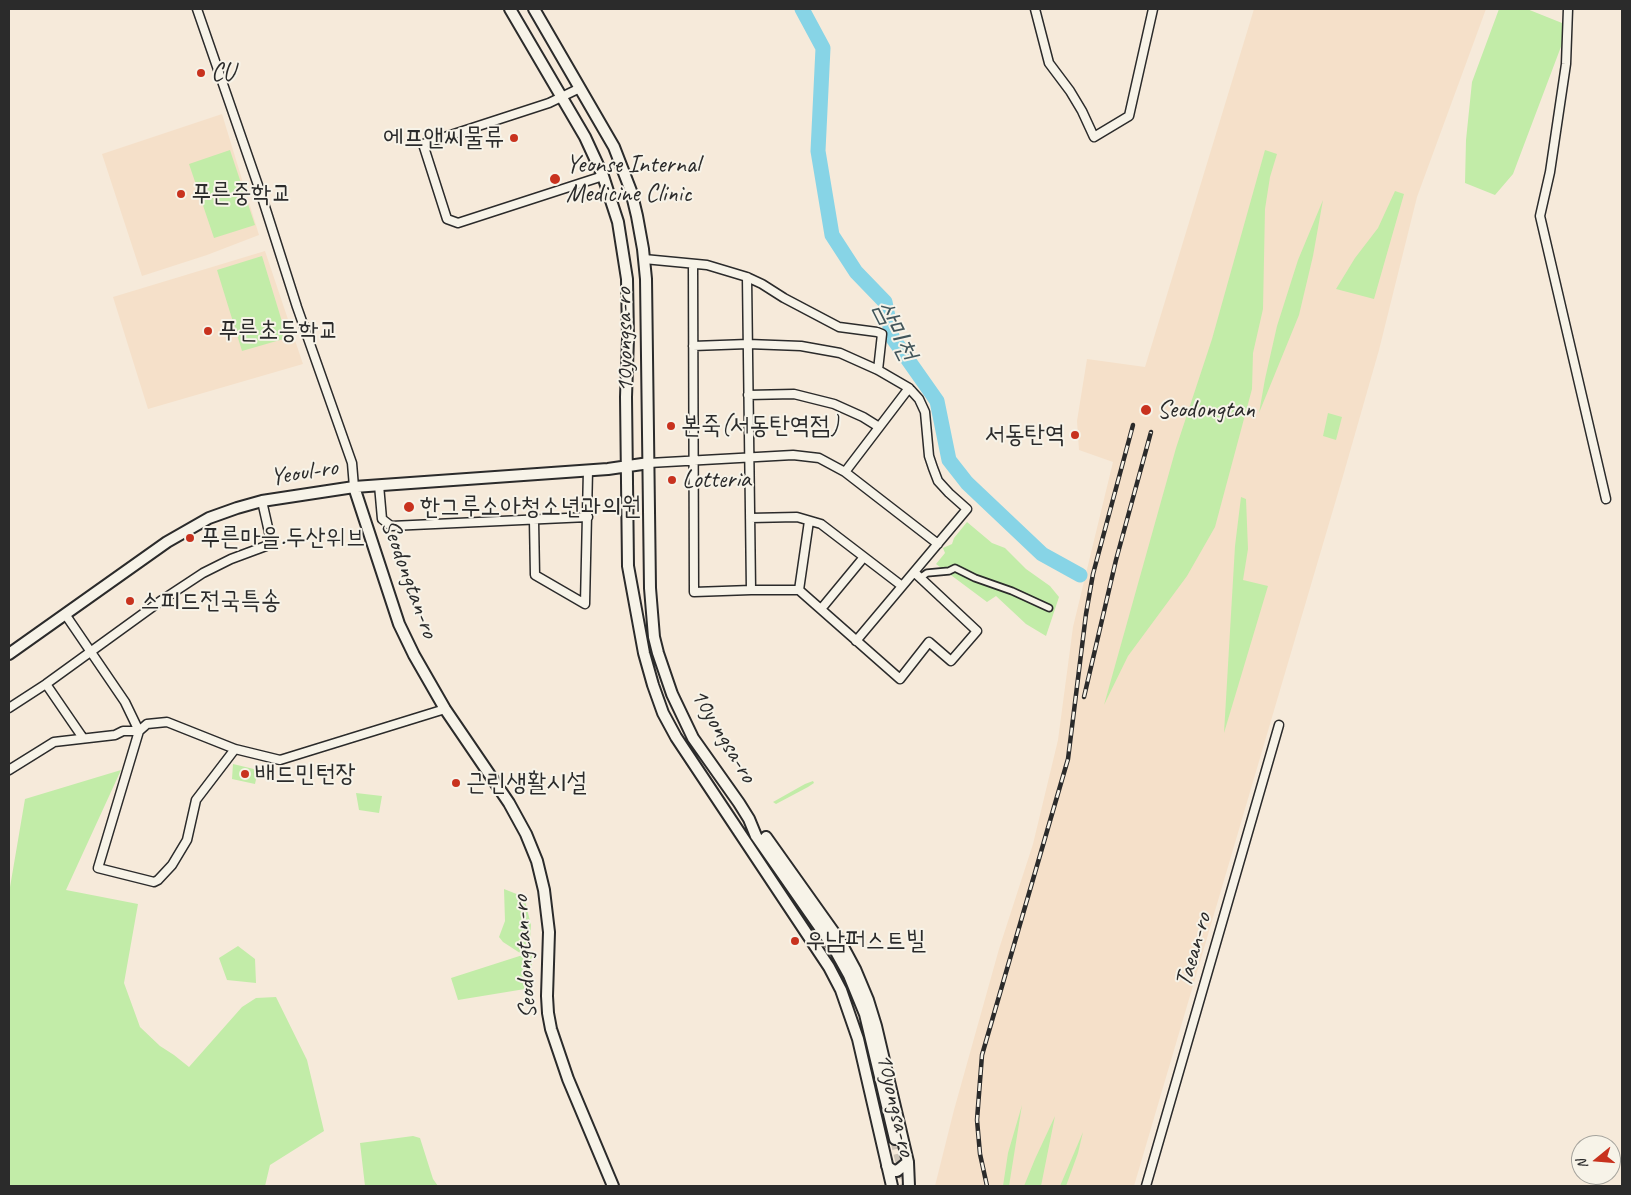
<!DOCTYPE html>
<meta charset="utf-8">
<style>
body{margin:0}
#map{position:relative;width:1631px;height:1195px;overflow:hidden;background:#f6eada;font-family:Caveat,sans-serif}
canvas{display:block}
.frame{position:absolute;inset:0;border:10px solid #2b2b2b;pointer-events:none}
.north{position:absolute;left:1571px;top:1135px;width:50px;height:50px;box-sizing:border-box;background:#f7f3e8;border:1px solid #a5a39c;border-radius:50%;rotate:253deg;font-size:14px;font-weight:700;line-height:20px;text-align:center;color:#2b2b2b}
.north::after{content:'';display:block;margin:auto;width:18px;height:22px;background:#c8321e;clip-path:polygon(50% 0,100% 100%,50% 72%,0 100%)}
</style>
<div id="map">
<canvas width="1631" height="1195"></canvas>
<div class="frame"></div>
<div class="north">N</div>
</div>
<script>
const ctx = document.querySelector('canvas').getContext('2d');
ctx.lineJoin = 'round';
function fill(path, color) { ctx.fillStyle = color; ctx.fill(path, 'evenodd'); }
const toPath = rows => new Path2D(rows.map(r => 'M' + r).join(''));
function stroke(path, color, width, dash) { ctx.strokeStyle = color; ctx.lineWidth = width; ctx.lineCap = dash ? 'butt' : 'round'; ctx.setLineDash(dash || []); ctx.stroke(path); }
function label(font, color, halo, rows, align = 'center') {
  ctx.font = font + ' Caveat,"Poor Story",sans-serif'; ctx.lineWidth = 4; ctx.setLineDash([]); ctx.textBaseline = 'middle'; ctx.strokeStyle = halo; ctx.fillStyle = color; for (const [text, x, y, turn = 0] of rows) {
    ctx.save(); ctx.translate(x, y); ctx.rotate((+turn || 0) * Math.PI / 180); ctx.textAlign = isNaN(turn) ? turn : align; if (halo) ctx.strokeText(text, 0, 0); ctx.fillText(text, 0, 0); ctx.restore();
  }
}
const built = toPath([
 [1254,9,1486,9,1417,197,1379,350,1343,476,1134,1186,935,1186,954,1110,999,949,1033,844,1058,740,1073,627,1113,462,1079,450,1077,421,1087,359,1145,367],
 [222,114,259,235,207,255,142,276,102,154],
 [265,251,303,364,148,409,113,297]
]);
const green = toPath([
 [1499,9,1527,9,1562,23,1562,44,1513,174,1495,195,1465,183,1466,140,1472,82],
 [230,150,255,225,214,238,189,164],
 [1265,150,1277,154,1270,177,1265,209,1263,309,1253,353,1252,389,1215,527,1187,576,1128,656,1104,705,1176,448,1212,339],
 [1395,191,1404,194,1374,299,1336,289,1355,258,1378,228],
 [1323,200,1313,256,1299,315,1259,413,1265,379,1277,326,1298,260],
 [262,256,287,338,242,351,217,270],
 [1328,413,1342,417,1336,440,1323,436],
 [1241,497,1246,499,1248,549,1243,580,1268,586,1224,733,1235,546],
 [967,522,992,543,1005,548,1026,569,1050,586,1059,597,1046,636,1026,624,996,596,987,602,936,564,945,553,943,548,952,544,954,538],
 [233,764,258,770,255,784,232,779],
 [121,770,66,890,138,904,124,983,140,1027,160,1046,174,1055,189,1067,242,1007,256,998,276,997,307,1060,324,1131,270,1165,265,1186,9,1186,9,893,25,799],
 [813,781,814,783,808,787,776,804,773,802,805,784],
 [356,793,382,796,379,813,359,810],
 [504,889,524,897,531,925,530,939,520,953,503,942,499,937,505,921],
 [238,946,255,959,256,983,227,980,219,958],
 [532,952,531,988,458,1000,451,978],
 [1022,1105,1009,1186,1003,1186,1008,1153],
 [1055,1116,1041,1186,1024,1186,1035,1159],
 [1083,1132,1078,1153,1066,1186,1060,1186],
 [413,1136,420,1138,433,1179,438,1186,365,1186,360,1143]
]);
const river = toPath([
 [802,9,823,48,818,151,832,235,856,272,885,302,892,337,937,401,949,460,967,483,1042,554,1080,575]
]);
const tertiaryTunnel = toPath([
 [895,1139,906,1186]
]);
const pedestrian = toPath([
 [920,578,927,573,949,571,955,568,975,578,1012,591,1049,608]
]);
const minor = toPath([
 [197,9,260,191,297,307,352,463,354,487],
 [1035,9,1049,63,1070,91,1082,111,1094,137,1129,116,1153,9],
 [1568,9,1566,64,1550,172,1540,216,1606,499],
 [580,88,549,103,423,144,447,219,458,223,603,176],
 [644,259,707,265,747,277,762,284,784,298,839,327,877,332,882,334,878,370],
 [693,264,694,592,751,590,799,590,900,679,929,642,951,661,977,631,914,572],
 [747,277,751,590],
 [693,346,748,344,801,346,840,353,878,370,909,388,919,399,925,412,929,456,933,468,938,481,949,493,967,509,856,641],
 [748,395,794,394,834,404,863,417,879,427],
 [649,463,793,455,819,458,845,472,938,544],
 [845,472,909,388],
 [379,485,382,519,391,526,588,517],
 [750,518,797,517,821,524,902,586],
 [534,520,535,575,585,604,588,470],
 [799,590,809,521],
 [821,609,864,557],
 [46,684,83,738],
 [9,708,46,684,162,600,203,573,231,559,266,546,271,541,262,501],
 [235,749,196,800,187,840,172,865,158,880,154,882,98,868,139,731,147,724,167,722,235,749,280,760,445,709],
 [9,770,54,742,115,735,123,731,139,731,125,702,65,614],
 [1146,1186,1279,725]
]);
const tertiary = toPath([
 [510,9,585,137,603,176,618,222,627,279,628,338,626,397,628,566,644,653,653,685,663,713,676,737,829,967,841,990,858,1039,892,1186],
 [534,9,614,147,631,191,637,216,643,249,646,279,650,588,654,637,658,653,672,694,693,738,739,803,749,819,756,836,834,948,849,975,865,1014,895,1139],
 [354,487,399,624,414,655,445,709,509,803,526,834,537,861,544,890,549,932,547,996,548,1013,551,1029,568,1079,613,1186],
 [9,654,167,542,209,518,237,508,262,501,354,487,608,469,649,463],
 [766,837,840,941,855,969,868,1000,876,1026,908,1162,909,1186],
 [887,1166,892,1170,897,1171,908,1162]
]);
const rail = toPath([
 [1084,697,1116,560,1151,432],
 [987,1186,980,1154,977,1120,982,1055,1068,759,1086,614,1093,574,1133,425]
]);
const markers = [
 [201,73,5,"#c8321e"],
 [514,138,5,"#c8321e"],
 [555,179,6,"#c8321e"],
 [181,194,5,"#c8321e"],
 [208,331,5,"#c8321e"],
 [1146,410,6,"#c8321e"],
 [671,426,5,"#c8321e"],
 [1075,435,5,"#c8321e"],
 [672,480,5,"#c8321e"],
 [409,507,6,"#c8321e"],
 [190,538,5,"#c8321e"],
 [130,601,5,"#c8321e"],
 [245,774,5,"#c8321e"],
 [456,783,5,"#c8321e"],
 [795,941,5,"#c8321e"]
];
const poiNames = [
 ["CU",211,73],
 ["에프앤씨물류",504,138,"right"],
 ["Yeonse Internal",566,165],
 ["Medicine Clinic",566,194],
 ["푸른중학교",191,194],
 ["푸른초등학교",218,331],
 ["Seodongtan",1157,410],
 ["본죽(서동탄역점)",681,426],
 ["서동탄역",1065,435,"right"],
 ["Lotteria",682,480],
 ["한그루소아청소년과의원",420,507],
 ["푸른마을.두산위브",200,538],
 ["스피드전국특송",140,601],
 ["배드민턴장",255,774],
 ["근린생활시설",466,783],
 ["우남퍼스트빌",805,941]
];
const streetNames = [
 ["10yongsa-ro",625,340,-91],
 ["Yeoul-ro",304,473,-9],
 ["Seodongtan-ro",409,579,70],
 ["10yongsa-ro",723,736,59],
 ["Taean-ro",1194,950,-74],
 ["Seodongtan-ro",525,957,-94],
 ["10yongsa-ro",895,1105,77]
];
const waterNames = [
 ["삼미천",895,331,63]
];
fill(built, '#f5e0c9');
fill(green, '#c2eca8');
stroke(river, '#87d4e6', 15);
stroke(tertiaryTunnel, '#cdc4b7', 10, [10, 5]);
stroke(pedestrian, '#2b2b2b', 9);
stroke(minor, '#2b2b2b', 11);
stroke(tertiary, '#2b2b2b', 14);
stroke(pedestrian, '#f7f3e8', 5.5);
stroke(minor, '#f7f3e8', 8);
stroke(tertiary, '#f7f3e8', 10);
stroke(rail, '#2b2b2b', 4.5);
stroke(rail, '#f7f3e8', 2.5, [8]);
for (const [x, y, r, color] of markers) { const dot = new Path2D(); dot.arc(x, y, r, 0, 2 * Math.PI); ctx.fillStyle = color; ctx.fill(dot); stroke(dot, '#f7f3e8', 2); }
label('25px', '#2b2b2b', '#f7f3e8', poiNames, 'left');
label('25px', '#2b2b2b', '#f7f3e8', streetNames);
label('italic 26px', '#42555a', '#f7f3e8', waterNames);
</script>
